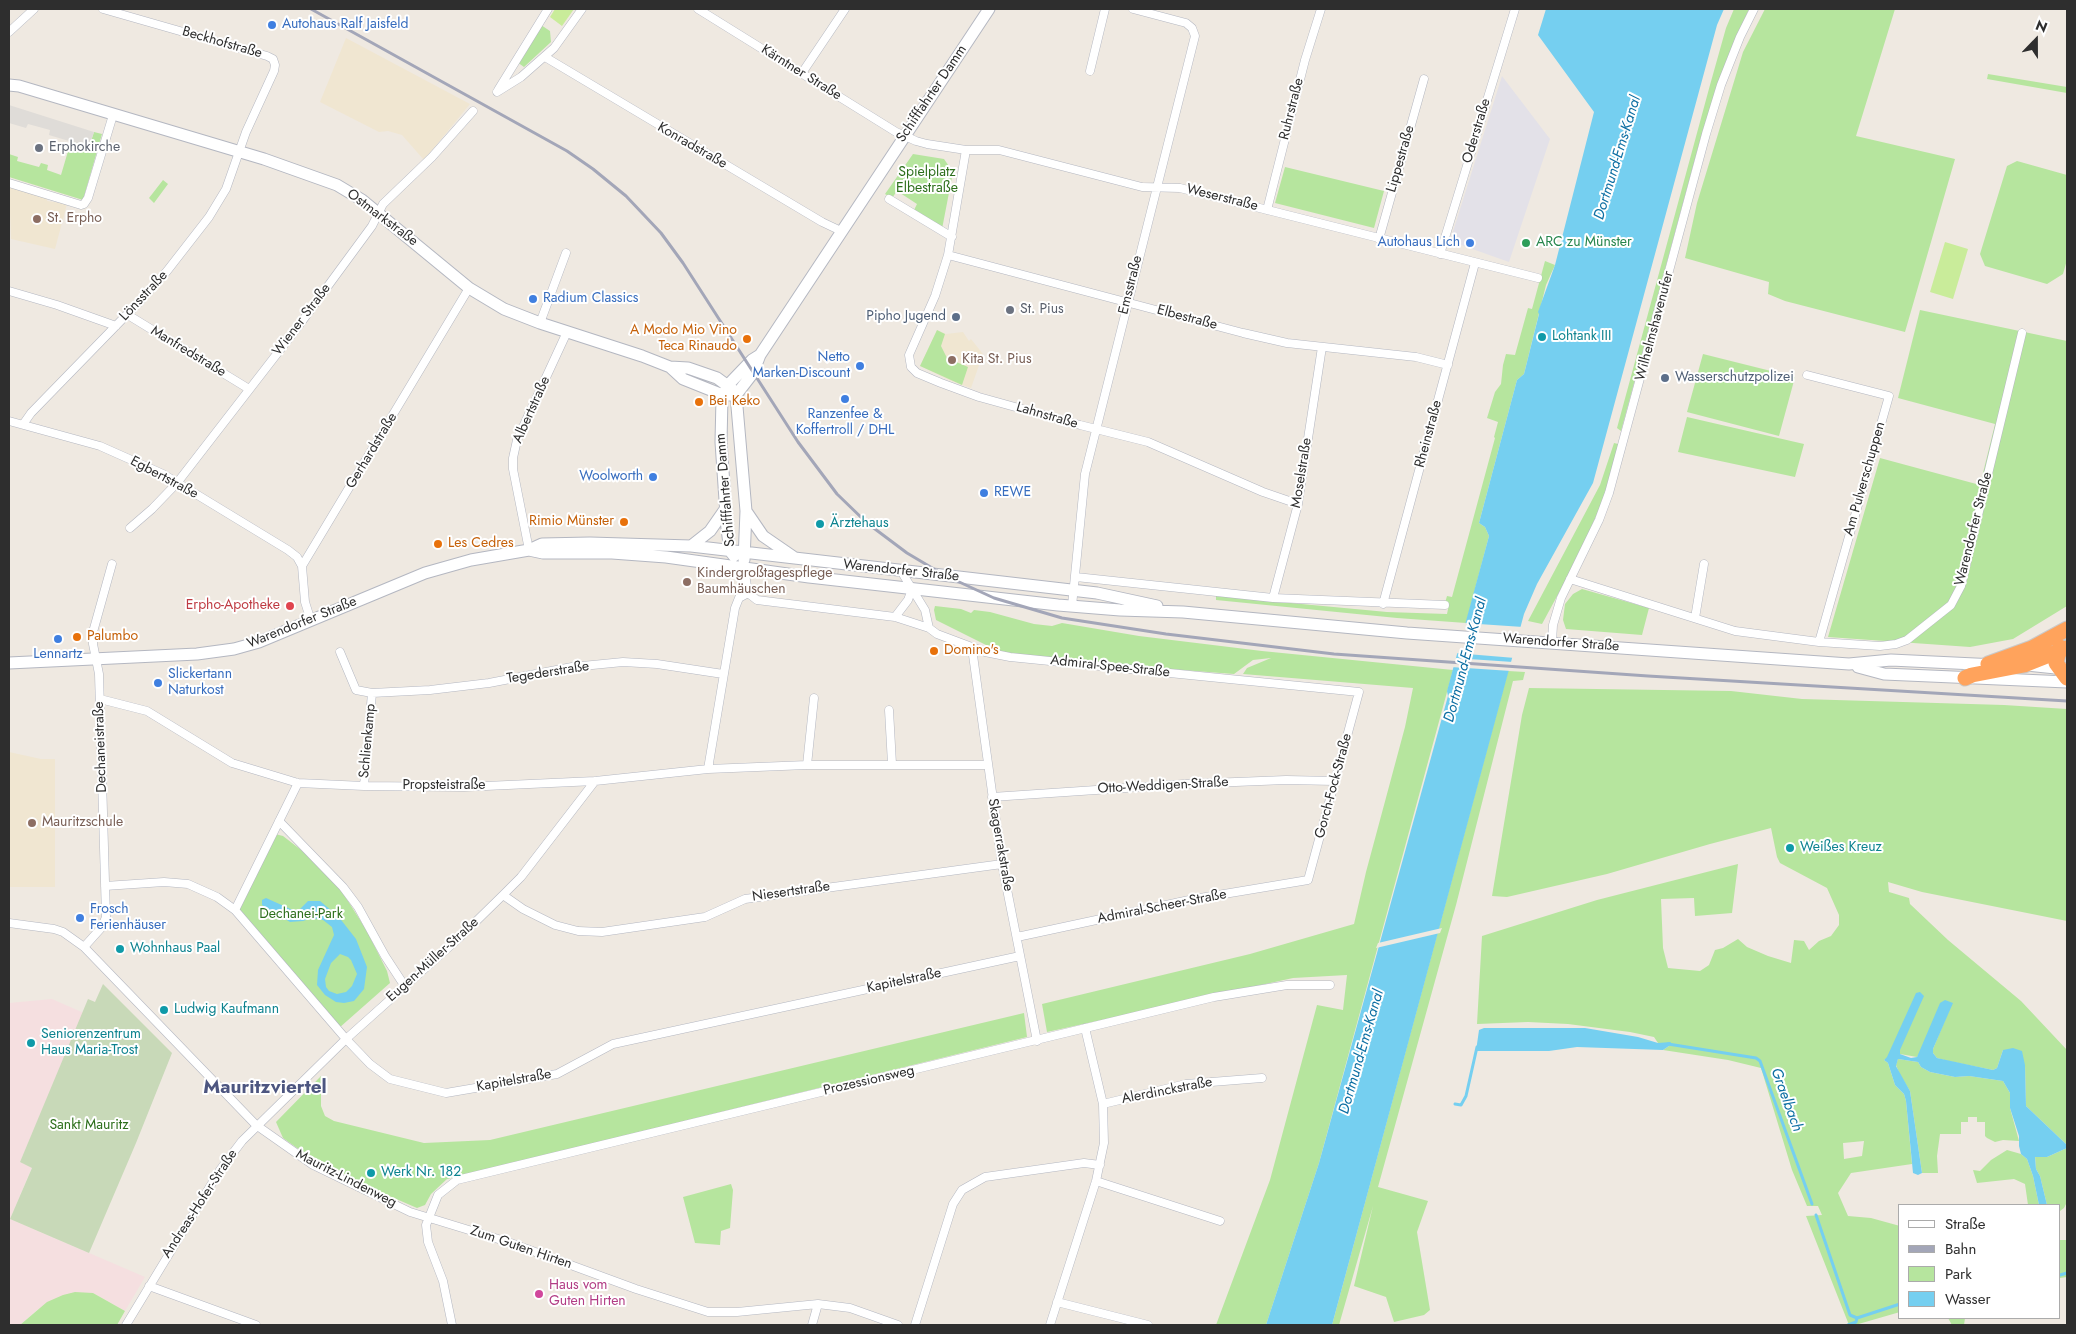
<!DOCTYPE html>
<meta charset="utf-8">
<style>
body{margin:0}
#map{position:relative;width:2076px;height:1334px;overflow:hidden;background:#efe9e1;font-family:Jost,sans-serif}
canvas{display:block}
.frame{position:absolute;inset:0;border:10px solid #2e2e2e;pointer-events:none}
.legend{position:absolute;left:1898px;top:1204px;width:162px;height:115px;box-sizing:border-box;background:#fff;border:1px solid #ababab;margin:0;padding:6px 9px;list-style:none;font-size:15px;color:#2e2e2e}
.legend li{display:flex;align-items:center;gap:10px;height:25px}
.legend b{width:25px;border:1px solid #ababab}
.north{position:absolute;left:2011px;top:15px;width:50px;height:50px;-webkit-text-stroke:4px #fff;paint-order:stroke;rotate:22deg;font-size:14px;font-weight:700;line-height:20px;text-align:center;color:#2e2e2e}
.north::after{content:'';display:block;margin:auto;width:18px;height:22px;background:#2e2e2e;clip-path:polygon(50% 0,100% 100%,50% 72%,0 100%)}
</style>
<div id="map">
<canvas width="2076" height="1334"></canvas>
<div class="frame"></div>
<ul class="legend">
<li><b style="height:6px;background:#fff"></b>Straße</li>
<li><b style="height:6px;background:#a3a6b8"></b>Bahn</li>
<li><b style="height:14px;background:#b6e59e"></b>Park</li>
<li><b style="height:14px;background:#75cff0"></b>Wasser</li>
</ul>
<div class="north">N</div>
</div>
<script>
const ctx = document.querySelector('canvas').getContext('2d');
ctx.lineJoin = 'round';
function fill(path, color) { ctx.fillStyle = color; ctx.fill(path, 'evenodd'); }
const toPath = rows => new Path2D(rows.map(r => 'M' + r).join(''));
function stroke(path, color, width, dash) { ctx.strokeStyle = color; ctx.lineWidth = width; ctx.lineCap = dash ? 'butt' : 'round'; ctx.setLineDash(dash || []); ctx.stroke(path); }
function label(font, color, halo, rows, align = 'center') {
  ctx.font = font + ' Jost,sans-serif'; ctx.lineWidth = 4; ctx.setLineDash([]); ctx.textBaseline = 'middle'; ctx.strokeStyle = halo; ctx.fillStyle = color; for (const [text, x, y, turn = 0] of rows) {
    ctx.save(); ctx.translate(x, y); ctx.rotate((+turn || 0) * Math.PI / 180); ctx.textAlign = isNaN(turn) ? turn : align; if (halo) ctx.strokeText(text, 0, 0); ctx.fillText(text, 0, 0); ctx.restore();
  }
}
const industrial = toPath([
 [1502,76,1550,139,1509,262,1450,241]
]);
const education = toPath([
 [346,38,470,104,424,160,402,135,388,131,379,132,320,102],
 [9,187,47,198,47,201,67,204,55,249,11,239],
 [937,330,946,334,963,332,969,341,971,339,983,354,971,388,951,381,920,366],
 [9,752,41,759,55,759,55,887,9,887]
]);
const medical = toPath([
 [52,999,84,1013,20,1162,32,1167,10,1219,145,1277,125,1311,93,1293,38,1309,20,1325,9,1325,9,1003]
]);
const green = toPath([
 [1734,9,1749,9,1720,77,1702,133,1621,431,1617,428,1710,85,1726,28],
 [1765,9,1895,9,1856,136,1955,159,1905,332,1785,301,1768,294,1769,282,1685,258,1697,203,1743,52],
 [541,25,550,31,551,42,524,67,517,62],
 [1988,74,2067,87,2067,93,1987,79],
 [94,132,102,134,83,200,9,177,9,154,18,157,17,161,39,167,41,163,48,165,47,170,61,175,71,141,89,147],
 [913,154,944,159,953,172,942,229,914,210,917,204,897,191,892,198,885,194],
 [2017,161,2067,175,2067,260,2063,274,2047,284,1985,266,1980,254,2007,166],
 [1285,167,1384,191,1374,228,1275,203],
 [163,180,168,184,154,203,149,198],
 [1545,261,1555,265,1546,285,1524,374,1517,380,1479,523,1485,527,1489,536,1466,623,1397,618,1216,600,1216,596,1387,612,1447,614,1449,604,1445,603,1447,596,1452,597,1495,438,1494,437,1498,422,1487,418,1495,392,1501,384,1503,365,1506,354,1515,355,1528,308,1532,309],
 [1920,310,2067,341,2067,606,2013,639,1970,647,1828,637,1880,458,1980,485,1995,424,1898,398],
 [937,330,945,334,941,346,947,358,968,367,962,385,920,366],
 [1703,354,1795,377,1779,436,1687,412],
 [1687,417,1804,444,1795,477,1678,452],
 [1614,443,1618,444,1619,449,1607,492,1575,563,1542,624,1528,621,1600,485],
 [1582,589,1649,608,1642,635,1566,629,1563,620,1565,604,1573,594],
 [935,606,961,609,971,613,974,610,990,612,1034,624,1052,626,1062,623,1139,636,1262,651,1453,670,1319,1163,1266,1325,1216,1325,1270,1180,1317,1005,1343,1010,1347,975,1293,978,1047,1032,1042,1004,1250,954,1354,924,1366,872,1405,727,1413,688,1243,674,1247,668,1271,658,1253,660,1234,674,1130,666,1014,654,996,650,936,620,934,610],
 [1508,671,1525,672,1523,680,1513,681,1456,905,1378,1187,1428,1201,1417,1232,1430,1310,1424,1315,1394,1322,1386,1297,1354,1286,1373,1206,1339,1325,1332,1325],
 [1529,688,1731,691,1802,699,2004,705,2067,709,2067,921,1922,892,1888,882,1889,892,1909,898,1910,904,1948,940,2021,1001,2067,1050,2067,1145,2026,1106,2025,1065,2003,1050,1997,1068,1993,1070,1948,1061,1937,1058,1933,1053,1933,1049,1952,1003,1917,1057,1900,1054,1900,1050,1884,1060,1888,1063,1895,1085,1904,1094,1906,1101,1912,1164,1851,1173,1838,1193,1848,1216,1871,1218,1900,1226,1900,1312,1855,1325,1849,1325,1806,1216,1822,1215,1818,1206,1807,1206,1792,1170,1761,1068,1728,1060,1663,1050,1669,1046,1658,1043,1654,1037,1630,1032,1568,1024,1528,1022,1477,1024,1482,936,1597,900,1738,864,1732,913,1695,916,1694,898,1661,899,1663,948,1668,968,1700,971,1709,965,1715,950,1723,948,1738,939,1747,947,1768,956,1791,963,1794,940,1804,941,1809,950,1819,941,1831,936,1839,925,1839,915,1827,888,1780,863,1777,857,1771,828,1710,844,1607,874,1507,897,1492,896,1522,715],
 [1864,1141,1862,1156,1844,1159,1843,1143],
 [275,834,283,836,305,853,341,890,367,931,387,971,390,983,339,1028,239,913,239,907],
 [1024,1013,1027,1037,447,1179,431,1194,425,1205,417,1208,371,1188,297,1148,283,1138,276,1122,321,1076,321,1106,325,1116,334,1121,424,1143,490,1140],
 [1898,1059,1918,1062,1921,1067,1930,1072,1955,1077,1969,1076,2003,1081,2010,1093,2010,1108,2019,1141,2003,1140,1995,1142,1987,1138,1985,1136,1985,1122,1977,1122,1977,1117,1968,1117,1968,1122,1961,1122,1961,1134,1940,1134,1937,1156,1938,1173,1922,1173,1910,1091,1900,1075,1896,1065],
 [2067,1148,2067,1202,2064,1208,2060,1211,2060,1205,2047,1205,2040,1176,2036,1169,2035,1156,2047,1157],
 [2007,1150,2021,1154,2027,1159,2033,1176,2039,1205,2028,1205,2025,1184,2014,1179,1977,1183,1973,1170,1980,1171,1991,1160],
 [731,1184,733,1190,730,1228,721,1231,720,1245,695,1243,683,1197],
 [2060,1240,2067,1240,2067,1277,2060,1278],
 [75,1292,93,1293,125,1311,117,1325,20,1325,47,1302,63,1295],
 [1948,1318,1965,1318,1964,1325,1952,1325]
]);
const cemetery = toPath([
 [103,984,172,1053,136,1143,89,1253,10,1219,32,1168,20,1162,88,999,95,1002]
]);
const pitch = toPath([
 [555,9,574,9,562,26,550,17],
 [1945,242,1968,249,1953,299,1930,292]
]);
const plaza = toPath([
 [9,105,94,132,89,147,49,135,50,130,28,124,26,128,9,123]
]);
const water = toPath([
 [1546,9,1724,9,1717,25,1593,483,1537,584,1524,614,1332,1325,1266,1325,1319,1163,1448,696,1447,691,1489,536,1485,527,1479,523,1517,380,1524,374,1539,314,1538,312,1555,265,1594,112,1538,35],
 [266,898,295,911,299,910,308,901,320,901,338,916,356,939,367,967,364,989,354,1001,344,1003,336,1002,325,995,317,985,318,970,334,935,332,927,323,920,312,918,303,921,290,922,262,905,262,900],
 [340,954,348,957,351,960,357,974,352,986,346,992,337,994,329,991,326,987,325,979,331,963],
 [1920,992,1924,996,1900,1050,1900,1054,1911,1058,1917,1057,1940,1003,1945,1000,1953,1003,1933,1049,1933,1053,1937,1058,1993,1070,1997,1068,2003,1050,2013,1048,2022,1051,2025,1065,2026,1106,2067,1145,2067,1148,2047,1157,2035,1157,2036,1169,2040,1176,2047,1205,2039,1205,2033,1176,2027,1159,2021,1154,2019,1146,2019,1136,2010,1108,2010,1093,2003,1081,1969,1076,1955,1077,1930,1072,1921,1067,1918,1062,1898,1059,1896,1066,1910,1091,1922,1173,1918,1175,1913,1173,1906,1101,1904,1094,1895,1085,1888,1063,1884,1060,1887,1057,1916,993],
 [1484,1028,1585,1028,1638,1037,1658,1043,1671,1042,1669,1046,1663,1050,1577,1047,1549,1051,1476,1051,1479,1030]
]);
const pier = toPath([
 [1464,623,1523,627,1515,658,1455,653],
 [1454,658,1513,662,1511,671,1451,667],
 [1442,928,1440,933,1376,948,1378,943]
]);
const stream = toPath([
 [1668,1044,1756,1058,1760,1061,1812,1204],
 [1455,1104,1461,1105,1466,1096,1477,1047],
 [1816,1215,1850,1315,1857,1318,1900,1304],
 [2060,1275,2067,1273],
 [1848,1325,1856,1322,1857,1318]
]);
const street = toPath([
 [698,9,896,132,916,141,927,144,966,150,999,150,1142,187,1180,188,1538,278],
 [9,32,34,9],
 [545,57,822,222,841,231],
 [1090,71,1105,9],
 [802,73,845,9],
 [498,90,548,9],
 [497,92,521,77,554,48,582,9],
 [966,150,948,255,1243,333,1287,343,1416,357,1448,365],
 [9,183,81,205,84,204,88,198,113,115],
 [889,199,952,237],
 [1267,210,1305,60,1321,9],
 [1379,239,1424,79],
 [1440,254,1515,9],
 [948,255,935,296,909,355,911,367,917,373,941,383,979,397,1080,425,1148,442,1263,492,1298,504],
 [9,291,57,305,116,326],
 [128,315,249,389],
 [540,323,566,253],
 [1807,375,1889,396,1819,642],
 [9,421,100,446,163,474,288,550,297,557,302,566],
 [24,423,31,413,141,300,167,271,209,217,226,189,246,132,274,71,275,65,273,59,267,56,103,9],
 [130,528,152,509,177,483,300,324,372,226,383,204,432,157,473,111],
 [529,550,513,469,513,458,517,440,567,332],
 [744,567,748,593,757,600,895,617,929,628,937,634,985,652,1010,657,1359,692,1308,880,1194,899,1017,937],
 [901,571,925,610,929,628],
 [1076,577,1273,598,1445,605],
 [1570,579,1735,631,1819,642,1880,646,1896,644,1907,640,1951,605,1961,586,2022,333],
 [1273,598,1298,504,1322,347],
 [1383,604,1475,263],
 [1072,606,1085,474,1195,36,1192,28,1186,23,1133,9],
 [895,617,908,600,912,589],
 [1695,618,1704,564],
 [311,621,305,602,302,566,469,288],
 [1552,642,1553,625,1561,598,1599,520,1609,493,1706,134,1721,85,1740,37,1754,9],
 [972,648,1002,864,1037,1041],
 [340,652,356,690,372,693,430,690,489,683,572,667,623,662,657,664,723,674],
 [100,699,147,711,232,763,298,783,364,786,464,787,595,781,708,769,807,765,987,765],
 [889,710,892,764],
 [807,765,814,698],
 [708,769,735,608,739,598,748,593],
 [364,786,372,693],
 [992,797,1185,784,1286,780,1335,781],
 [279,821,343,887,358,907,385,956,404,985],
 [105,886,164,882,188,884,217,897,235,910,346,1039,370,1064,390,1079,446,1093,557,1074,613,1044,1020,956],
 [503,895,523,909,555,925,578,931,602,932,705,917,745,899,1002,864],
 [235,910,298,783],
 [9,923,54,929,63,932,84,947,256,1125,313,1165,410,1212,508,1242,636,1289,708,1312,737,1312,818,1304,850,1308,898,1325],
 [84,947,102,927,106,917,99,674,93,644,93,632,112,564],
 [1103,1104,1186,1084,1262,1078],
 [1096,1181,1220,1221],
 [149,1286,256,1325],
 [1057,1302,1148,1325],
 [126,1325,220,1170,242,1141,346,1039,459,938,503,895,521,877,595,781],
 [452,1325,443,1281,428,1242,426,1225,438,1195,457,1180,1214,997,1287,985,1330,985],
 [812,1325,818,1304],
 [915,1325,953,1204,962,1190,985,1177,1084,1163,1100,1165],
 [1050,1325,1096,1181,1104,1143,1103,1104,1085,1028]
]);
const secondary = toPath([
 [9,85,19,86,264,159,337,185,362,200,469,288,504,309,540,323,642,356,670,367,683,379,723,395,736,395],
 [670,367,688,368,717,378,732,389],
 [746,511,763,536,795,558],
 [691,546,710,531,726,508],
 [529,550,542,544,590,543,691,546,1097,593,1157,606],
 [734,556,730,551,727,529,721,442,722,398,728,385,752,360,760,355],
 [744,560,746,511,736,395,753,373,760,355,989,9],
 [9,663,197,654,234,649,259,642,425,573,471,560,529,550,543,553,612,553,666,557,809,577,1058,605,1120,610,1183,612,1407,633,1849,664,1891,660,1996,665],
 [2027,665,2065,669],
 [1858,667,1884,674,2067,682]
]);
const highway = toPath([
 [2060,647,2056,663,2067,678],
 [1988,664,2032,648,2067,629],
 [1965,678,1972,675,2024,665,2067,648]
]);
const rail = toPath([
 [311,9,567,151,593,169,626,196,661,233,683,263,798,442,837,494,867,523,907,553,944,575,994,598,1062,618,1166,634,1334,654,1648,676,2067,701]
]);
const markers = [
 [272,25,5,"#3f7fe0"],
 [39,148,5,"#6b7280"],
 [37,219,5,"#8d6e63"],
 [1470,243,5,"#3f7fe0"],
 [1526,243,5,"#2e9e5b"],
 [533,299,5,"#3f7fe0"],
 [1010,310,5,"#6b7280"],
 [956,317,5,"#5c6f8a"],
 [1542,337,5,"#0f9aa8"],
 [747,339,5,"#e8710a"],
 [952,360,5,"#8d6e63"],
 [860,366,5,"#3f7fe0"],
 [1665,378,5,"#5c6f8a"],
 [845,399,5,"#3f7fe0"],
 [699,402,5,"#e8710a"],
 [653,477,5,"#3f7fe0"],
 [984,493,5,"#3f7fe0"],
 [624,522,5,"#e8710a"],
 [820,524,5,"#0f9aa8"],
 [438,544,5,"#e8710a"],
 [687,582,5,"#8d6e63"],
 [290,606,5,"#e0444e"],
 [77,637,5,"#e8710a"],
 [58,639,5,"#3f7fe0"],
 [934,651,5,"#e8710a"],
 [158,683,5,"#3f7fe0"],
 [32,823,5,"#8d6e63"],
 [1790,848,5,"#0f9aa8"],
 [80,918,5,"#3f7fe0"],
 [120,949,5,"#0f9aa8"],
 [164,1010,5,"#0f9aa8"],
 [31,1043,5,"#0f9aa8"],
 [371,1173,5,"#0f9aa8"],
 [539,1294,5,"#d1479c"]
];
const shopNames = [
 ["Autohaus Ralf Jaisfeld",282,25],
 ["Autohaus Lich",1460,243,"right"],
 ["Radium Classics",543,299],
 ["Netto",850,358,"right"],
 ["Marken-Discount",850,374,"right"],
 ["Ranzenfee &",845,415,"center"],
 ["Koffertroll / DHL",845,431,"center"],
 ["Woolworth",643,477,"right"],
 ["REWE",994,493],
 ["Lennartz",58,655,"center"],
 ["Slickertann",168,675],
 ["Naturkost",168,691],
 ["Frosch",90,910],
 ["Ferienhäuser",90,926]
];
const streetNames = [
 ["Beckhofstraße",222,43,16],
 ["Kärntner Straße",801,73,32],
 ["Schifffahrter Damm",932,94,-56],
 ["Ruhrstraße",1292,109,-76],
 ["Oderstraße",1477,131,-73],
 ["Konradstraße",692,146,30],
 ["Lippestraße",1401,159,-74],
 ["Weserstraße",1222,198,14],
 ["Ostmarkstraße",382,218,37],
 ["Emsstraße",1131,285,-76],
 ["Lönsstraße",144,296,-47],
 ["Elbestraße",1187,318,15],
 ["Wiener Straße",302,320,-53],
 ["Wilhelmshavenufer",1655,326,-75],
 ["Manfredstraße",188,352,31],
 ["Albertstraße",532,410,-66],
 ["Lahnstraße",1047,416,16],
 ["Rheinstraße",1429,434,-75],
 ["Gerhardstraße",372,451,-59],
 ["Moselstraße",1302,473,-81],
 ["Egbertstraße",164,478,28],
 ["Am Pulverschuppen",1865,479,-74],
 ["Schifffahrter Damm",726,490,-95],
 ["Warendorfer Straße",1974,529,-76],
 ["Warendorfer Straße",901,571,6],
 ["Warendorfer Straße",302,623,-22],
 ["Warendorfer Straße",1561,643,4],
 ["Admiral-Spee-Straße",1110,667,6],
 ["Tegederstraße",548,673,-9],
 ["Schlienkamp",368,741,-85],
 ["Dechaneistraße",101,747,-92],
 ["Propsteistraße",444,786],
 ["Otto-Weddigen-Straße",1163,786,-3],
 ["Gorch-Fock-Straße",1334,786,-75],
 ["Skagerrakstraße",1000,845,80],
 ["Niesertstraße",791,892,-8],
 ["Admiral-Scheer-Straße",1162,907,-11],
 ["Eugen-Müller-Straße",433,960,-42],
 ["Kapitelstraße",904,981,-12],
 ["Kapitelstraße",514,1081,-10],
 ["Prozessionsweg",869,1081,-13],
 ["Alerdinckstraße",1167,1091,-11],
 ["Mauritz-Lindenweg",346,1179,27],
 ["Andreas-Hofer-Straße",200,1204,-57],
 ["Zum Guten Hirten",521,1248,19]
];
const worshipNames = [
 ["Erphokirche",49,148],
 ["St. Pius",1020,310]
];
const parkNames = [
 ["Spielplatz",927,173],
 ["Elbestraße",927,189],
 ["Dechanei-Park",301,915],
 ["Sankt Mauritz",89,1126]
];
const educationNames = [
 ["St. Erpho",47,219],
 ["Kita St. Pius",962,360],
 ["Kindergroßtagespflege",697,574],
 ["Baumhäuschen",697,590],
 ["Mauritzschule",42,823]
];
const leisureNames = [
 ["ARC zu Münster",1536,243]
];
const serviceNames = [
 ["Pipho Jugend",946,317],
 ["Wasserschutzpolizei",1675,378,"left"]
];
const foodNames = [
 ["A Modo Mio Vino",737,331,"right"],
 ["Teca Rinaudo",737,347,"right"],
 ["Bei Keko",709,402],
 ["Rimio Münster",614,522,"right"],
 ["Les Cedres",448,544],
 ["Palumbo",87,637],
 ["Domino's",944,651]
];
const cultureNames = [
 ["Lohtank III",1552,337],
 ["Ärztehaus",830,524],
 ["Weißes Kreuz",1800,848],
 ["Wohnhaus Paal",130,949],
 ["Ludwig Kaufmann",174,1010],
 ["Seniorenzentrum",41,1035],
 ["Haus Maria-Trost",41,1051],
 ["Werk Nr. 182",381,1173]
];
const healthNames = [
 ["Erpho-Apotheke",280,606]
];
const hotelNames = [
 ["Haus vom",549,1286],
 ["Guten Hirten",549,1302]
];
const waterNames = [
 ["Dortmund-Ems-Kanal",1618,158,-73],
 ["Dortmund-Ems-Kanal",1466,660,-75],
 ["Dortmund-Ems-Kanal",1362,1052,-74],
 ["Graelbach",1786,1100,70]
];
const districtNames = [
 ["Mauritzviertel",265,1088]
];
fill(industrial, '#e3e1e8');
fill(education, '#f0e6d1');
fill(medical, '#f5dfe0');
fill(green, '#b6e59e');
fill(cemetery, '#c8d9b8');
fill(pitch, '#c9ec9a');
fill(plaza, '#dfdcd8');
fill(water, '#75cff0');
fill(pier, '#efe9e1');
stroke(stream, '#75cff0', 3);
stroke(street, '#b4b7c1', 9);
stroke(secondary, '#b4b7c1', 13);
stroke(highway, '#c9c9c9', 17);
stroke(street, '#fff', 8);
stroke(secondary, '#fff', 11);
stroke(highway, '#ffa35c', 15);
stroke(rail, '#a3a6b8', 3);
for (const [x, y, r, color] of markers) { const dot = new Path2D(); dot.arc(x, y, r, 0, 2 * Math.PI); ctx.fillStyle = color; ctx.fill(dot); stroke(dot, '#fff', 2); }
label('14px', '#366cbe', '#fff', shopNames, 'left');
label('14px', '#2e2e2e', '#fff', streetNames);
label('14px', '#5b616d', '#fff', worshipNames, 'left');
label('14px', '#2c6e1b', '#fff', parkNames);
label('14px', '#785e54', '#fff', educationNames, 'left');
label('14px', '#27864d', '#fff', leisureNames, 'left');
label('14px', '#4e5e75', '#fff', serviceNames, 'right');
label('14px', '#c56008', '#fff', foodNames, 'left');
label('14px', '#0d838f', '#fff', cultureNames, 'left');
label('14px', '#be3a42', '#fff', healthNames, 'right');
label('14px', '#b23c85', '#fff', hotelNames, 'left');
label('italic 15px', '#0d6fa3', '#fff', waterNames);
label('bold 19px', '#4d5680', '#fff', districtNames);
</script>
